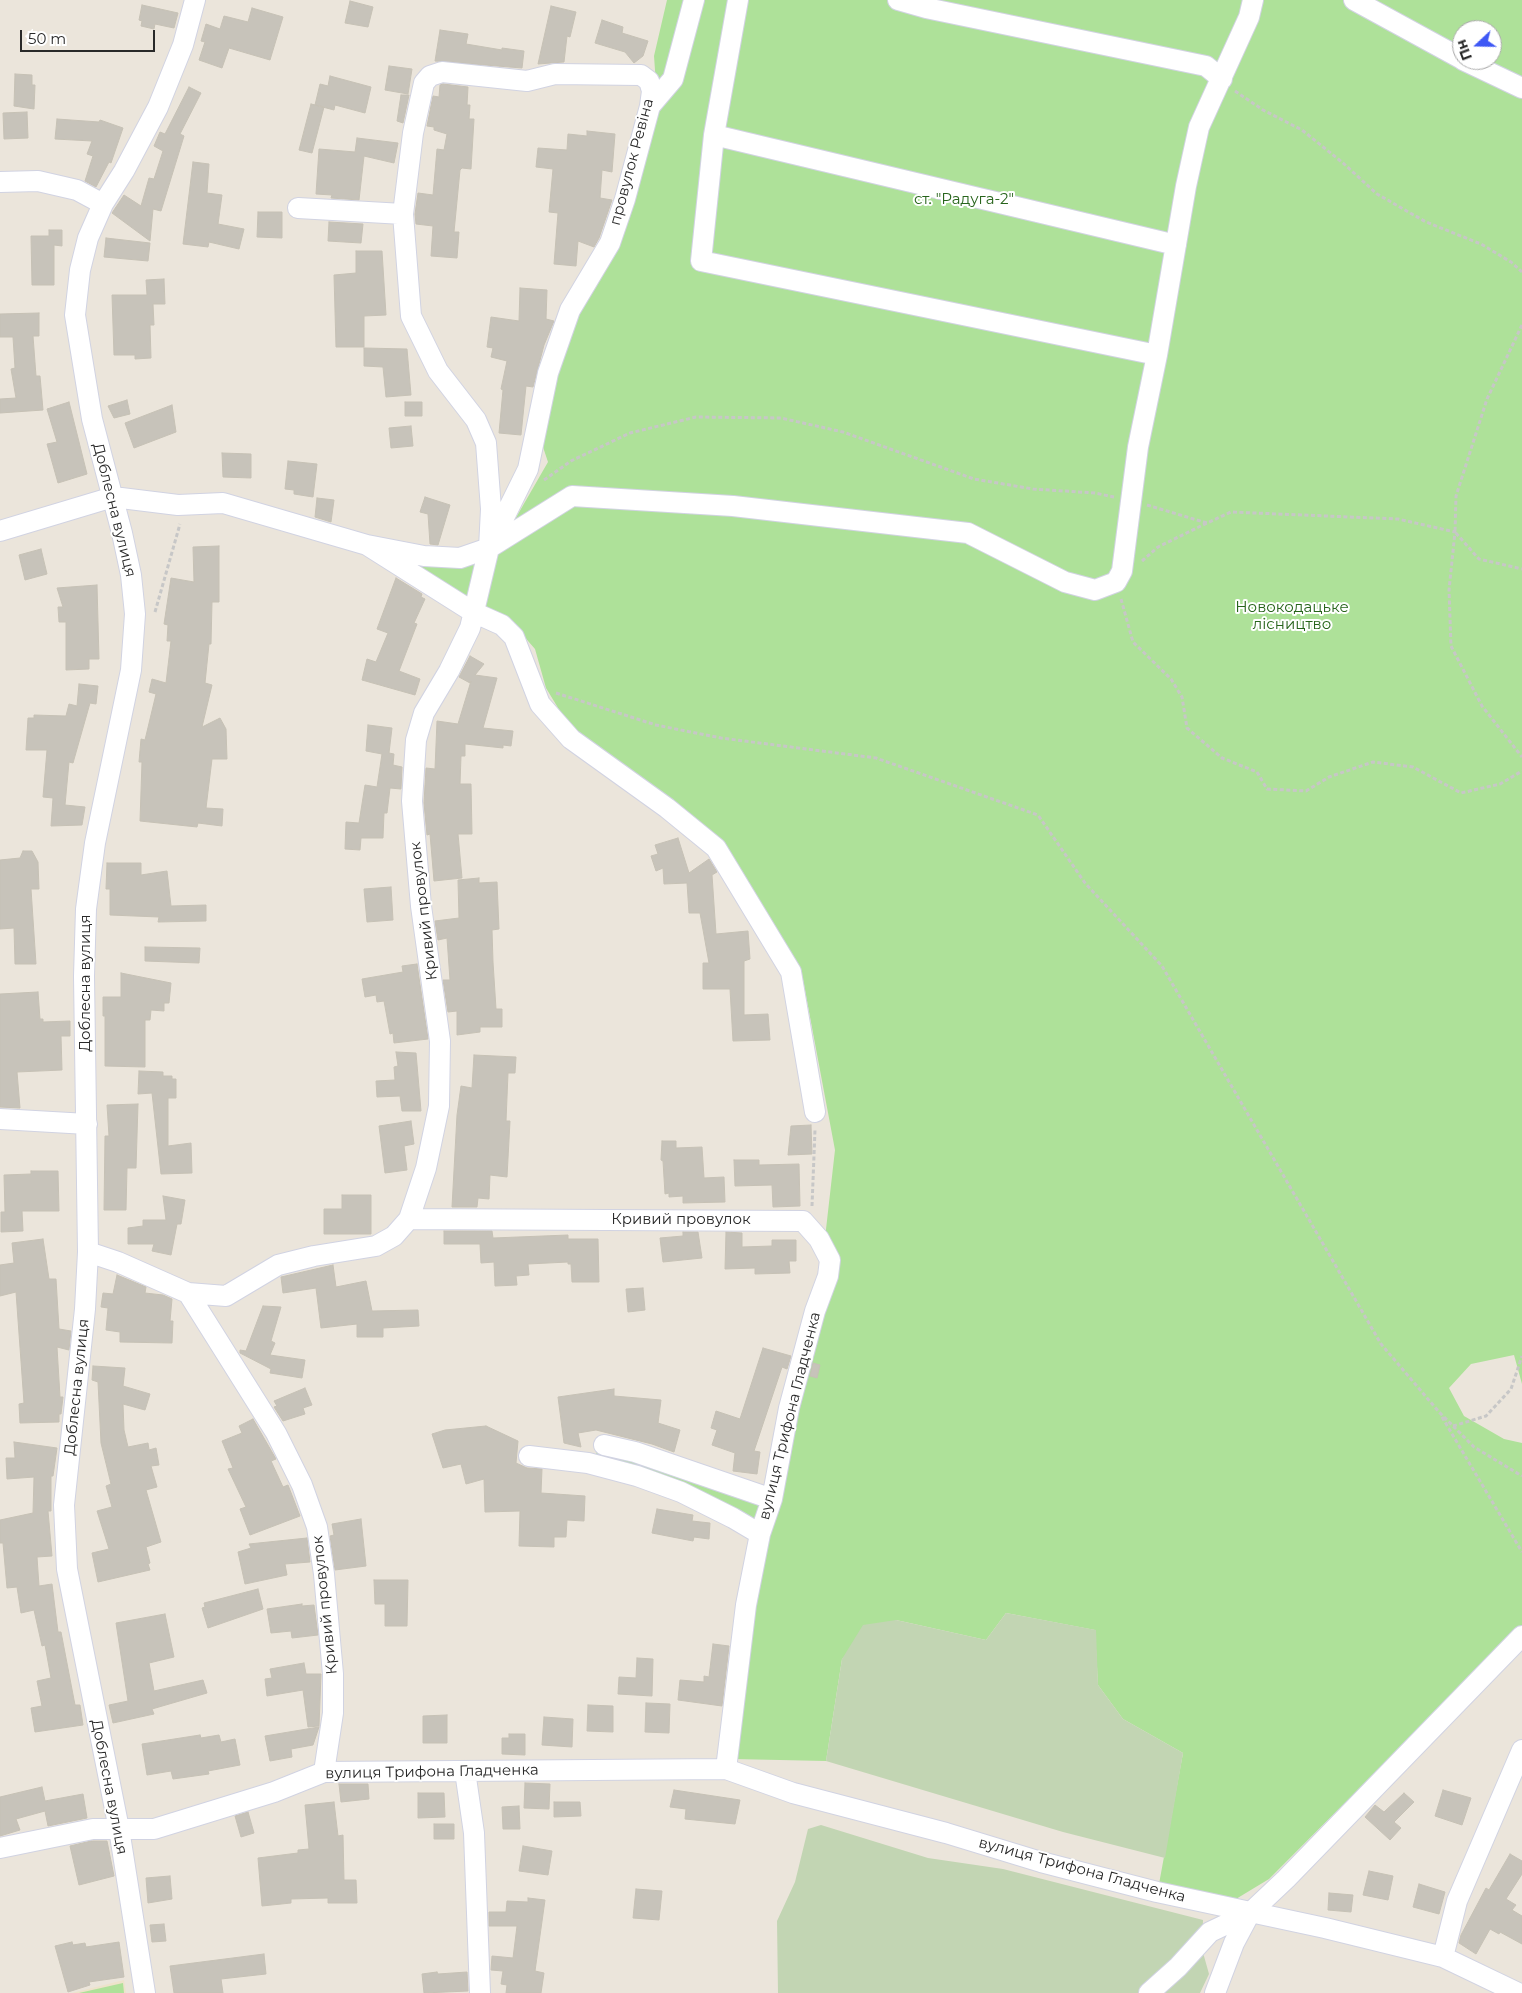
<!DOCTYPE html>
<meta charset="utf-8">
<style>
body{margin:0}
#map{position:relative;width:1522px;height:1993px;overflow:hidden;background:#ebe5db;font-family:Montserrat,sans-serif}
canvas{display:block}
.north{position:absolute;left:1452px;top:20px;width:50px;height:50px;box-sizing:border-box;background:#fff;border:1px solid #a9a9a9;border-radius:50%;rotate:249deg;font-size:14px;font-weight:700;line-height:20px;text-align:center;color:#292929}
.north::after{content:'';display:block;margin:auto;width:18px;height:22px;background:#3e58f5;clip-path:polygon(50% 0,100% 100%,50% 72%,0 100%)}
.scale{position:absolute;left:20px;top:30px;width:135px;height:22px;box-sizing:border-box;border:2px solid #292929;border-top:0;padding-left:6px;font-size:15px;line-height:18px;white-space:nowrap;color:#292929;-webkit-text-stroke:4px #fff;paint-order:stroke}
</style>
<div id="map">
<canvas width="1522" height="1993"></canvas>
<div class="north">Пн</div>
<div class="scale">50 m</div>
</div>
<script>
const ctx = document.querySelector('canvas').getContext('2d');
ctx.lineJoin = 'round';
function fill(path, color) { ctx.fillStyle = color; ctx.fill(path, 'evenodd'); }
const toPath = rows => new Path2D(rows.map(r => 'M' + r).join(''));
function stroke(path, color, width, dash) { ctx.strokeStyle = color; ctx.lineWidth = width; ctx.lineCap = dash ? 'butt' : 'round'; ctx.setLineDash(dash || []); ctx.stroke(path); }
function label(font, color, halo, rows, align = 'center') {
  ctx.font = font + ' Montserrat,sans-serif'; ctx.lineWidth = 4; ctx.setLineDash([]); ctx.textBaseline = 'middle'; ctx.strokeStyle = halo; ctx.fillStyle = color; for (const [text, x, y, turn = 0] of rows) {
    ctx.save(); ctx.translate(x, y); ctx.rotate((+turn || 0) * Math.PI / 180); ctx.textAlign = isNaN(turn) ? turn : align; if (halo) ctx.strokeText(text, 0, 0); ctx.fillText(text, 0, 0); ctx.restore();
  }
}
const education = toPath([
 [124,1980,126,1993,72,1993]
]);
const green = toPath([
 [667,0,1522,0,1522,1384,1514,1355,1471,1364,1449,1388,1464,1416,1504,1439,1522,1443,1522,1625,1269,1879,1231,1902,1159,1884,1183,1753,1123,1719,1098,1685,1095,1630,1006,1613,986,1640,896,1620,842,1659,826,1761,733,1759,752,1605,825,1238,835,1150,801,969,722,843,569,726,546,688,535,649,508,618,463,601,419,572,421,561,495,554,548,462,540,438,575,310,618,242,656,84,654,56],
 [1462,30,1492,30,1492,60,1462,60],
 [598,1446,762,1499,758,1522,595,1460],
 [123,1983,124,1993,79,1993]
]);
const cemetery = toPath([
 [1006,1613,1096,1630,1098,1685,1123,1719,1183,1753,1165,1858,1063,1832,826,1761,842,1659,863,1625,896,1620,986,1640],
 [821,1825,928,1858,1003,1869,1203,1920,1202,1949,1209,1974,1200,1993,778,1993,777,1921,795,1882,808,1829]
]);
const building = toPath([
 [350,1,373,7,368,27,345,23,350,1],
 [142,5,178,13,174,28,155,24,154,29,141,26,142,21,139,20,142,5],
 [551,6,576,12,570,37,567,36,564,62,538,64,551,6],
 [252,8,283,17,270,60,229,48,222,68,199,60,205,42,201,41,206,24,220,29,224,16,248,22,252,8],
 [602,20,623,27,622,33,648,41,643,56,634,63,625,52,595,43,602,20],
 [440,30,468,34,466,44,502,50,502,48,524,51,522,68,435,61,440,30],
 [389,66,412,69,408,94,385,90,389,66],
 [15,74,32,75,32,85,35,85,34,109,14,106,15,74],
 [330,76,371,87,365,113,335,105,334,110,315,105,320,84,328,86,330,76],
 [443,84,468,87,467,105,470,105,469,119,474,119,471,169,462,168,460,170,454,232,459,232,457,258,431,256,433,226,416,224,415,214,418,193,433,195,437,149,444,150,447,134,434,130,434,127,427,126,433,96,439,97,440,85,443,84],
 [189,87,201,93,180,134,184,136,161,211,153,209,150,241,112,213,124,195,141,206,149,178,154,179,163,151,154,146,160,132,165,134,189,87],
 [401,95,409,95,403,123,397,121,401,95],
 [311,104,324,107,312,153,299,150,311,104],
 [27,112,28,138,4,139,3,113,27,112],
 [57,119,99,122,100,120,123,128,111,163,109,162,96,187,85,181,93,156,87,154,92,141,55,139,57,119],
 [587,131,615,134,612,172,602,170,600,198,612,200,599,238,594,247,578,241,576,266,554,264,558,213,549,212,553,169,536,167,538,148,567,150,568,134,587,136,587,131],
 [357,138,398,143,394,163,364,156,359,200,331,198,332,195,316,194,319,149,355,152,357,138],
 [193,162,209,164,207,193,222,195,218,224,244,229,239,249,209,242,208,247,183,244,193,162],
 [258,212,282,212,282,238,257,237,258,212],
 [329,222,363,224,361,243,328,241,329,222],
 [49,230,62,230,62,246,54,245,54,285,32,285,31,236,49,236,49,230],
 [106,238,150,243,148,261,104,257,106,238],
 [356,251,382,251,386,315,364,316,364,347,336,347,334,275,356,273,356,251],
 [164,279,165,304,153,304,154,325,150,325,151,358,135,359,135,355,114,355,112,295,147,295,146,280,164,279],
 [520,288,547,290,546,319,554,321,544,345,533,387,526,386,521,435,499,433,503,390,501,389,507,361,491,357,493,348,487,347,491,317,519,321,520,288],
 [39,313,39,336,33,336,36,376,40,376,43,410,0,413,0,399,16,398,11,369,15,368,13,337,0,337,0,314,39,313],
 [364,348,407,349,411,395,386,397,383,367,364,366,364,348],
 [127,400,130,414,114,418,108,406,127,400],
 [69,402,87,474,58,483,47,444,57,442,47,409,69,402],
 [405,402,422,402,422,416,405,416,405,402],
 [172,405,176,432,134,448,125,423,172,405],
 [411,426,413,446,391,448,389,428,411,426],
 [222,453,251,454,251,478,223,477,222,453],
 [288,461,317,464,313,497,294,494,294,490,285,489,288,461],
 [425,497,450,505,438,545,430,544,428,514,420,512,425,497],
 [317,498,334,500,331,522,315,517,317,498],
 [219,546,219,602,212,602,211,644,209,644,205,683,212,685,202,727,220,718,226,729,227,759,212,759,206,808,223,809,222,826,198,823,197,827,140,821,142,762,139,762,141,739,145,740,156,694,149,692,152,679,166,683,171,641,167,641,168,625,164,624,171,578,194,582,193,547,219,546],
 [41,549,47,574,25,580,19,555,41,549],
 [396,578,422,594,421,597,425,599,414,623,417,624,399,671,420,679,415,695,362,680,367,659,376,662,388,633,377,629,396,578],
 [97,585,99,659,89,659,89,669,66,670,66,622,59,622,58,607,63,607,57,588,97,585],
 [470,656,484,664,475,675,497,678,483,728,513,731,511,746,503,745,503,748,465,744,465,756,461,756,460,784,471,784,472,834,458,834,462,878,434,881,430,834,427,835,424,803,426,768,435,769,437,721,458,724,471,681,470,683,459,677,470,656],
 [79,684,98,686,96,704,90,703,73,763,69,762,65,805,85,807,82,825,51,826,53,798,43,797,47,750,26,750,28,718,34,718,34,715,66,716,69,704,77,706,79,684],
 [368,725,392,728,389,753,394,754,393,765,402,767,401,789,390,788,387,813,384,813,383,838,361,838,360,850,345,849,346,822,359,823,365,785,377,787,382,754,366,751,368,725],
 [678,838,689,873,709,859,717,872,712,875,716,934,748,931,750,959,744,961,744,1015,768,1014,770,1040,733,1041,730,989,703,989,703,963,709,963,700,913,689,913,687,883,664,884,663,868,656,871,651,856,658,854,655,845,678,838],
 [23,851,32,851,38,862,39,889,31,889,36,964,15,964,14,928,0,929,0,860,20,858,23,851],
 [107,863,141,863,141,875,167,871,171,906,206,905,206,921,158,922,159,917,110,915,110,889,106,889,107,863],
 [479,878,479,883,497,882,499,929,492,930,493,962,496,1009,502,1009,502,1027,480,1027,480,1032,457,1035,457,1011,448,1012,443,980,450,980,447,938,438,940,435,921,459,918,458,880,479,878],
 [391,887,393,920,367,922,364,889,391,887],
 [145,947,200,948,199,963,145,961,145,947],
 [417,964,428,1039,394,1043,393,1033,390,1034,384,1001,377,1002,376,995,365,997,362,979,403,972,402,966,417,964],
 [121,973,171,983,169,1003,164,1003,164,1011,151,1010,150,1020,145,1020,145,1067,105,1066,105,1016,103,1016,103,997,121,997,121,973],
 [38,992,40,1019,43,1019,43,1022,70,1021,70,1036,61,1036,62,1070,17,1072,20,1108,0,1107,0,994,38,992],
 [396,1052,416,1053,421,1111,402,1111,400,1096,377,1097,376,1081,395,1080,394,1067,398,1066,396,1052],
 [474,1055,516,1057,515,1073,508,1073,506,1121,510,1121,507,1177,490,1175,489,1199,478,1198,477,1207,452,1207,457,1115,461,1086,472,1088,474,1055],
 [139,1071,163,1072,163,1076,172,1076,172,1079,176,1079,176,1098,168,1098,168,1146,191,1143,192,1173,161,1174,152,1093,138,1094,139,1071],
 [138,1104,136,1168,127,1168,126,1210,104,1210,105,1136,109,1136,107,1105,138,1104],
 [411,1121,414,1144,404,1146,407,1170,385,1173,379,1126,411,1121],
 [811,1125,812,1154,788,1155,791,1126,811,1125],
 [662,1141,676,1141,676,1148,702,1147,704,1178,724,1177,725,1202,683,1203,683,1196,669,1197,669,1193,665,1194,663,1161,661,1160,662,1141],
 [734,1160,759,1160,759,1165,799,1164,800,1206,773,1207,772,1185,735,1186,734,1160],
 [31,1171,58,1171,59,1211,22,1211,23,1231,1,1232,1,1212,5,1212,4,1175,31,1174,31,1171],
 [342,1195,371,1195,371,1234,324,1234,324,1209,342,1209,342,1195],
 [163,1196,185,1200,181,1224,177,1224,171,1255,152,1251,154,1244,128,1244,128,1228,143,1226,143,1220,166,1220,163,1196],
 [444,1231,492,1231,493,1238,568,1235,568,1239,598,1239,599,1282,572,1282,571,1264,568,1264,568,1262,528,1264,529,1275,516,1276,517,1285,495,1286,494,1262,481,1263,480,1244,444,1244,444,1231],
 [683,1232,698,1232,702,1258,663,1262,660,1238,683,1236,683,1232],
 [726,1232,742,1233,742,1247,772,1246,772,1240,796,1240,796,1261,789,1261,790,1273,755,1274,755,1268,725,1269,726,1232],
 [43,1239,49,1279,56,1279,59,1329,71,1331,69,1350,57,1347,60,1397,63,1397,61,1414,59,1414,59,1422,20,1423,19,1404,24,1403,16,1292,0,1296,0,1265,14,1263,12,1243,43,1239],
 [333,1265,336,1287,366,1281,372,1311,418,1310,419,1326,383,1328,383,1337,357,1337,357,1324,321,1328,316,1288,283,1293,281,1277,333,1265],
 [117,1275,146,1287,145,1293,163,1295,172,1299,170,1321,173,1321,172,1343,120,1342,120,1332,106,1330,108,1308,101,1307,103,1293,113,1294,117,1275],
 [643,1288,645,1310,628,1312,626,1289,643,1288],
 [263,1306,281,1307,271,1341,275,1343,270,1355,305,1360,302,1378,270,1373,271,1369,240,1353,240,1350,246,1351,263,1306],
 [763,1348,791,1356,787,1369,782,1367,754,1451,760,1452,757,1474,733,1471,735,1453,712,1445,717,1430,711,1428,716,1411,740,1419,763,1348],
 [813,1363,820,1365,817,1378,810,1376,813,1363],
 [93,1366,125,1368,123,1386,150,1394,145,1410,123,1404,124,1430,128,1447,148,1443,149,1450,156,1448,159,1465,151,1466,157,1487,146,1490,161,1542,146,1547,150,1563,148,1564,150,1570,98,1582,92,1553,109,1549,97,1511,112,1507,106,1486,111,1484,101,1443,98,1382,92,1380,93,1366],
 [305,1388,312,1405,303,1408,305,1414,283,1421,274,1407,277,1406,274,1401,305,1388],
 [614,1389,614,1396,661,1400,658,1423,680,1430,674,1452,652,1444,596,1430,578,1433,581,1447,564,1443,558,1397,614,1389],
 [253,1419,276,1459,271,1461,283,1487,288,1485,300,1516,250,1535,240,1509,246,1507,228,1469,233,1468,222,1441,242,1433,239,1426,253,1419],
 [486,1426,518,1441,516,1463,527,1468,542,1469,541,1493,585,1496,584,1521,567,1520,566,1537,554,1537,554,1547,519,1546,520,1511,485,1512,484,1479,466,1484,461,1464,443,1468,432,1434,445,1430,486,1426],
 [14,1442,57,1448,53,1476,51,1476,51,1511,48,1511,52,1556,37,1557,39,1586,52,1584,58,1632,61,1632,75,1705,80,1705,83,1725,35,1732,31,1708,42,1706,37,1681,51,1678,45,1645,42,1646,34,1610,21,1613,17,1587,7,1588,3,1543,0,1543,0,1520,33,1513,34,1477,7,1479,6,1458,15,1458,14,1442],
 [657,1509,693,1515,692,1521,710,1523,709,1539,694,1537,693,1541,652,1533,657,1509],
 [361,1519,366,1566,335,1570,330,1536,334,1535,332,1524,361,1519],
 [307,1538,310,1562,285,1564,287,1575,245,1584,238,1552,251,1548,249,1544,307,1538],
 [374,1580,408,1580,407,1626,385,1626,385,1604,375,1604,374,1580],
 [258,1589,263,1609,208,1628,202,1608,205,1607,204,1603,258,1589],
 [302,1604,302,1606,314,1605,318,1635,292,1638,291,1631,271,1633,267,1609,302,1604],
 [165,1614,174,1657,149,1663,154,1691,203,1680,207,1693,152,1709,154,1714,113,1723,109,1705,128,1701,116,1623,165,1614],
 [713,1644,729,1646,722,1706,678,1700,680,1680,704,1682,704,1676,709,1677,713,1644],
 [637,1658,653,1659,652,1696,618,1694,619,1677,636,1678,637,1658],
 [304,1663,306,1674,321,1674,319,1726,308,1727,303,1690,267,1696,265,1679,272,1678,270,1669,304,1663],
 [646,1703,670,1704,669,1733,645,1732,646,1703],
 [588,1705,613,1706,613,1732,587,1731,588,1705],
 [447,1715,447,1743,423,1743,423,1716,447,1715],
 [544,1717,573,1719,572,1747,542,1745,544,1717],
 [319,1727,313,1745,291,1749,292,1757,270,1761,265,1736,319,1727],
 [509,1734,525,1734,525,1755,502,1754,502,1738,509,1738,509,1734],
 [200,1735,201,1738,219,1735,221,1742,235,1739,240,1765,208,1771,209,1774,173,1779,171,1771,147,1775,142,1744,200,1735],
 [525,1783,550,1784,549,1809,524,1808,525,1783],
 [339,1784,368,1784,369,1799,341,1802,339,1784],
 [42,1787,45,1801,83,1794,87,1818,48,1826,45,1811,16,1819,20,1830,0,1836,0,1797,42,1787],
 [674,1790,740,1800,735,1824,685,1819,686,1809,670,1807,674,1790],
 [1443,1790,1471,1798,1462,1825,1435,1816,1443,1790],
 [418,1793,444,1793,445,1817,418,1818,418,1793],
 [1404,1793,1414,1802,1394,1822,1401,1828,1390,1840,1365,1817,1375,1805,1384,1812,1404,1793],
 [334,1802,338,1836,343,1835,344,1880,356,1880,357,1903,328,1903,328,1898,291,1899,291,1903,262,1906,258,1858,298,1853,298,1850,309,1849,305,1805,334,1802],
 [554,1802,580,1802,581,1816,554,1817,554,1802],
 [519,1806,520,1829,503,1829,502,1807,519,1806],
 [248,1812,254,1833,241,1837,235,1816,248,1812],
 [434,1824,454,1824,454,1839,434,1839,434,1824],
 [91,1841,107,1841,114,1876,79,1885,70,1846,91,1841],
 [523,1846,552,1851,548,1875,519,1871,523,1846],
 [1510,1854,1522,1861,1522,1874,1506,1899,1516,1905,1512,1910,1522,1916,1522,1944,1500,1932,1499,1934,1490,1929,1476,1954,1459,1943,1461,1935,1486,1888,1489,1890,1510,1854],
 [1369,1871,1393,1876,1388,1900,1363,1895,1369,1871],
 [170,1876,172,1899,148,1903,146,1878,170,1876],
 [1419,1884,1445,1892,1439,1914,1413,1907,1419,1884],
 [636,1889,662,1891,659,1920,633,1918,636,1889],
 [1329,1893,1353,1895,1351,1912,1328,1910,1329,1893],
 [528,1898,545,1900,535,1971,544,1973,541,1993,506,1993,507,1985,501,1984,503,1971,491,1970,492,1956,513,1958,517,1926,489,1926,489,1912,506,1912,507,1901,528,1902,528,1898],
 [164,1924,166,1941,152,1942,150,1925,164,1924],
 [72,1942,73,1945,85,1943,86,1947,119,1942,124,1977,89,1982,90,1985,68,1992,55,1946,72,1942],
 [264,1954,266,1974,221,1979,223,1993,174,1993,170,1966,264,1954],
 [437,1972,438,1974,467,1972,468,1991,424,1993,422,1974,437,1972]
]);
const path = toPath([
 [1235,91,1263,110,1302,130,1343,163,1377,194,1426,222,1481,244,1511,262,1522,272],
 [1522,325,1487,399,1456,496,1455,532,1479,559,1522,569],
 [544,480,571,461,630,433,696,417,781,418,843,432,974,479,1033,489,1095,493,1114,497],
 [1147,505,1207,523,1231,512,1398,519,1455,532,1449,590,1451,646,1482,706,1522,757],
 [1142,561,1158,547,1207,523],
 [1121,599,1133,642,1171,679,1182,697,1187,728,1222,758,1257,772,1267,789,1306,791,1329,777,1373,762,1413,767,1461,793,1500,784,1522,771],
 [155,612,180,524],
 [556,693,656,725,721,738,876,758,1038,815,1085,883,1162,966,1381,1344,1439,1412,1474,1447,1522,1476],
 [812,1206,815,1130],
 [1442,1417,1522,1552],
 [1453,1426,1486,1416,1511,1389,1522,1356]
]);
const minor = toPath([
 [738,0,714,135,701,261,1157,355],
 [898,0,926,8,1206,66,1222,79],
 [1354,0,1462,59],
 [1463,60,1522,88],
 [650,106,673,79,694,0],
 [714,135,1176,245],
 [0,182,38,181,77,190,103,204],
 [298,208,403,214],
 [0,531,113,497,178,505,223,503,367,545,473,612,502,625,514,637,540,704,571,739,667,808,716,848,791,972,815,1112],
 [489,548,572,496,733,506,968,533,1065,582,1095,590,1116,582,1122,571,1138,447,1157,355,1186,186,1199,127,1249,17,1253,0],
 [0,1119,87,1124],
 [409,1219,803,1221,819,1239,830,1260,828,1276,815,1311,789,1408,772,1499,760,1534,746,1605,726,1769],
 [88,1252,118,1262,188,1293,276,1433,302,1485,317,1527,324,1574,333,1674,333,1713,324,1772],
 [188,1293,226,1296,278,1265,314,1256,376,1246,394,1236,409,1219,426,1168,439,1106,440,1041,421,906,412,801,416,740,424,713,449,671,470,628,489,548,528,469,548,373,570,310,610,243,625,199,650,106,652,91,649,81,641,75,555,74,527,81,442,72,430,76,424,83,413,133,403,214,411,316,438,371,476,420,486,443,491,509,489,548,460,558,424,556,367,545],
 [604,1445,635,1452,772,1499],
 [529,1456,588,1463,637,1476,681,1492,733,1518,760,1534],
 [465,1771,474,1833,480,1993],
 [0,1848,93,1829,154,1829,274,1792,324,1772,726,1769,793,1793,946,1833,1041,1862,1157,1892,1325,1928,1443,1957,1518,1993],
 [1443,1957,1457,1901,1522,1750],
 [145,1993,119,1829,67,1569,64,1505,85,1309,88,1252,84,976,86,909,95,843,131,670,135,614,131,575,122,533,92,419,75,315,80,270,88,238,103,204,124,171,158,107,183,45,195,0],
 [1149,1993,1178,1967,1210,1932,1250,1913],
 [1215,1993,1234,1943,1250,1913,1286,1879,1522,1636]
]);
const streetNames = [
 ["провулок Ревіна",632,162,-75],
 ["Доблесна вулиця",114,510,76],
 ["Кривий провулок",424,911,-97],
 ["Доблесна вулиця",86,983,-90],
 ["Кривий провулок",681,1220],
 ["Доблесна вулиця",77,1387,-84],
 ["вулиця Трифона Гладченка",790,1416,-76],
 ["Кривий провулок",325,1605,-96],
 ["вулиця Трифона Гладченка",432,1772,-1],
 ["Доблесна вулиця",109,1787,79],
 ["вулиця Трифона Гладченка",1082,1870,15]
];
const parkNames = [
 ["ст. \"Радуга-2\"",964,200],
 ["Новокодацьке",1292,608],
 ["лісництво",1292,625]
];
fill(education, '#ede3cb');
fill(green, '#aee199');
fill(cemetery, '#c2d5b3');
fill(building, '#c7c3ba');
stroke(building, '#c6c1b5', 1);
stroke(minor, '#d1d3e2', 22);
stroke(path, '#c7c7c7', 3, [4, 2.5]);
stroke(minor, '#fff', 20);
label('15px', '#292929', '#fff', streetNames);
label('15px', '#27641b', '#fff', parkNames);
</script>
